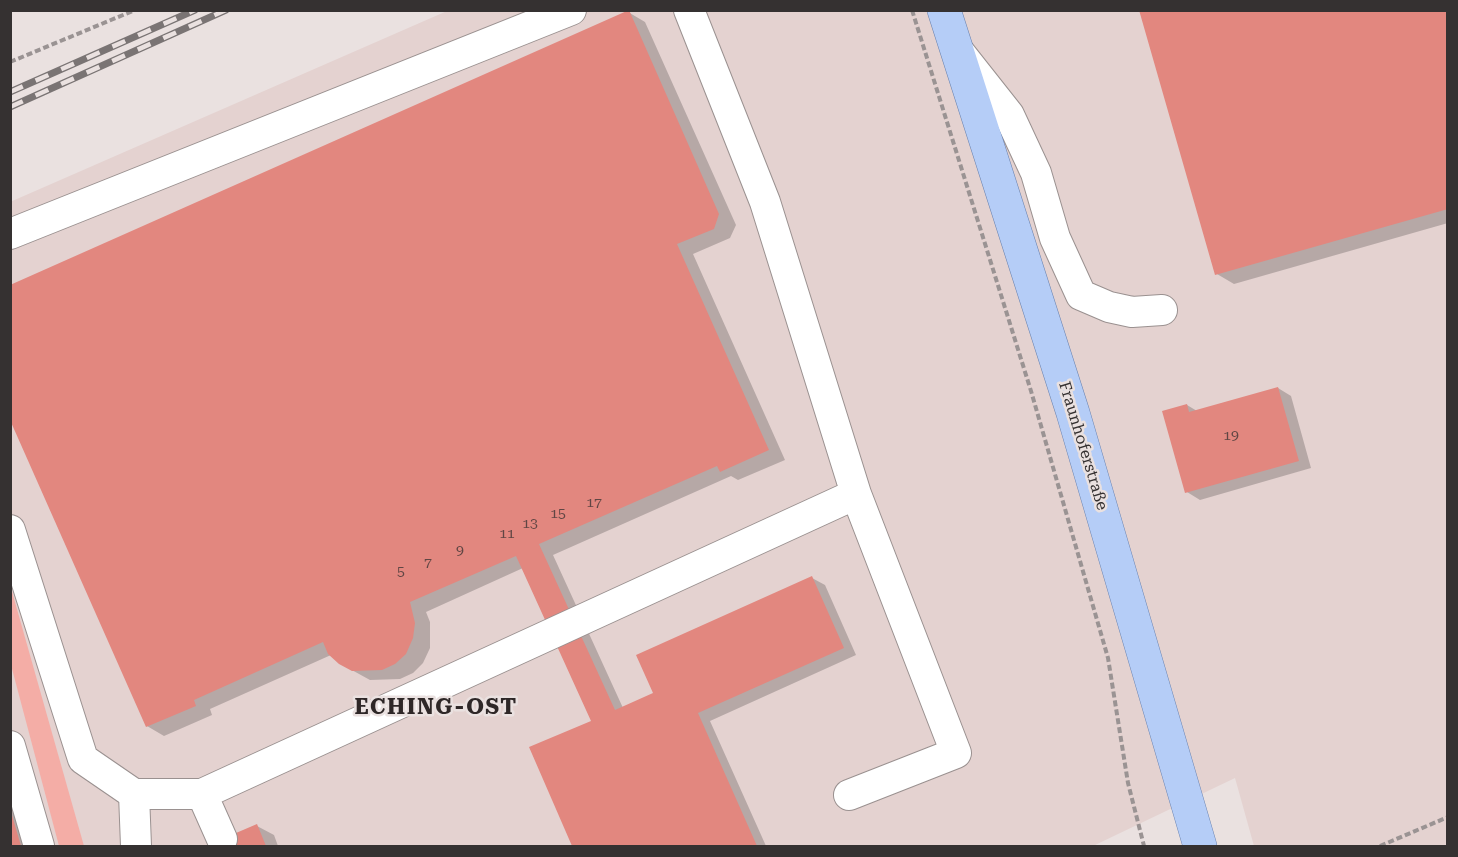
<!DOCTYPE html>
<meta charset="utf-8">
<style>
body{margin:0}
#map{position:relative;width:1458px;height:857px;overflow:hidden;background:#eae1e0;font-family:"Roboto Serif",serif}
canvas{display:block}
.frame{position:absolute;inset:0;border:12px solid #353131;pointer-events:none}
</style>
<div id="map">
<canvas width="1458" height="857"></canvas>
<div class="frame"></div>
</div>
<script>
const ctx = document.querySelector('canvas').getContext('2d');
ctx.lineJoin = 'round';
function fill(path, color) { ctx.fillStyle = color; ctx.fill(path, 'evenodd'); }
const toPath = rows => new Path2D(rows.map(r => 'M' + r).join(''));
function stroke(path, color, width, dash) { ctx.strokeStyle = color; ctx.lineWidth = width; ctx.lineCap = dash ? 'butt' : 'round'; ctx.setLineDash(dash || []); ctx.stroke(path); }
function label(font, color, halo, rows, align = 'center') {
  ctx.font = font + ' "Roboto Serif",serif'; ctx.lineWidth = 5; ctx.setLineDash([]); ctx.textBaseline = 'middle'; ctx.strokeStyle = halo; ctx.fillStyle = color; for (const [text, x, y, turn = 0] of rows) {
    ctx.save(); ctx.translate(x, y); ctx.rotate((+turn || 0) * Math.PI / 180); ctx.textAlign = isNaN(turn) ? turn : align; if (halo) ctx.strokeText(text, 0, 0); ctx.fillText(text, 0, 0); ctx.restore();
  }
}
const built = toPath([
 [447,11,1447,11,1447,846,1254,846,1235,778,1093,846,11,846,10,202]
]);
const green = toPath([
 [11,588,84,846,59,846,11,665]
]);
const shadow = toPath([
 [1448,10,1448,223,1234,284,1217,274],
 [628,12,645,22,736,225,730,238,693,254,785,460,738,480,731,476,553,555,623,708,655,694,812,578,825,585,856,655,710,721,766,846,574,846,530,748,593,721,523,568,426,612,430,622,430,648,423,663,413,673,400,679,370,680,339,663,331,655,210,709,212,715,164,736,147,726],
 [1278,388,1291,396,1311,468,1200,500,1187,492,1187,405,1197,411],
 [10,762,35,846,10,846],
 [257,826,274,835,278,846,209,846]
]);
const building = toPath([
 [629,10,719,214,714,229,677,244,769,450,720,472,717,466,539,544,615,710,653,693,636,655,812,576,844,648,698,713,757,846,572,846,529,747,591,721,516,556,410,602,415,623,413,638,406,654,395,664,382,670,352,671,339,664,328,654,323,642,194,700,196,706,146,727,10,420,10,285],
 [1139,10,1448,10,1448,209,1215,275],
 [1278,387,1299,461,1185,493,1162,411,1187,404,1189,412],
 [11,812,21,846,10,846],
 [257,824,266,846,205,846,222,839]
]);
const path = toPath([
 [912,10,1031,391,1108,658,1128,783,1144,846],
 [10,62,135,10],
 [1380,846,1448,817]
]);
const minor = toPath([
 [960,53,1009,115,1036,173,1055,238,1081,295,1109,307,1132,312,1162,310],
 [10,234,571,10],
 [10,530,83,759,134,794,202,794,856,494,765,202,689,10],
 [10,746,39,846],
 [134,794,136,846],
 [202,794,222,839],
 [849,795,956,753,856,494]
]);
const major = toPath([
 [944,10,1073,413,1200,846]
]);
const rail = toPath([
 [10,92,195,10],
 [10,107,226,10]
]);
const numberNames = [
 ["19",1231,436],
 ["17",594,503],
 ["15",558,514],
 ["13",530,524],
 ["11",507,534],
 ["9",460,551],
 ["7",428,563],
 ["5",401,572]
];
const streetNames = [
 ["Fraunhoferstraße",1083,446,73]
];
const districtNames = [
 ["ECHING-OST",436,708]
];
fill(built, '#e4d2d0');
fill(green, '#f4ada6');
fill(shadow, '#0003');
fill(building, '#e2877f');
stroke(minor, '#9a9190', 32);
stroke(major, '#6881ae', 34);
stroke(path, '#9a9393', 4, [6, 3]);
stroke(minor, '#fff', 30);
stroke(major, '#b5cdf7', 33);
stroke(rail, '#7a7474', 7);
stroke(rail, '#eae1e0', 4.5, [14]);
label('14px', '#604644', null, numberNames);
label('16px', '#353131', '#eae1e0', streetNames);
ctx.letterSpacing = '1.5px';
label('bold 22px', '#2e2727', '#eae1e0', districtNames);
ctx.letterSpacing = '0px';
</script>
